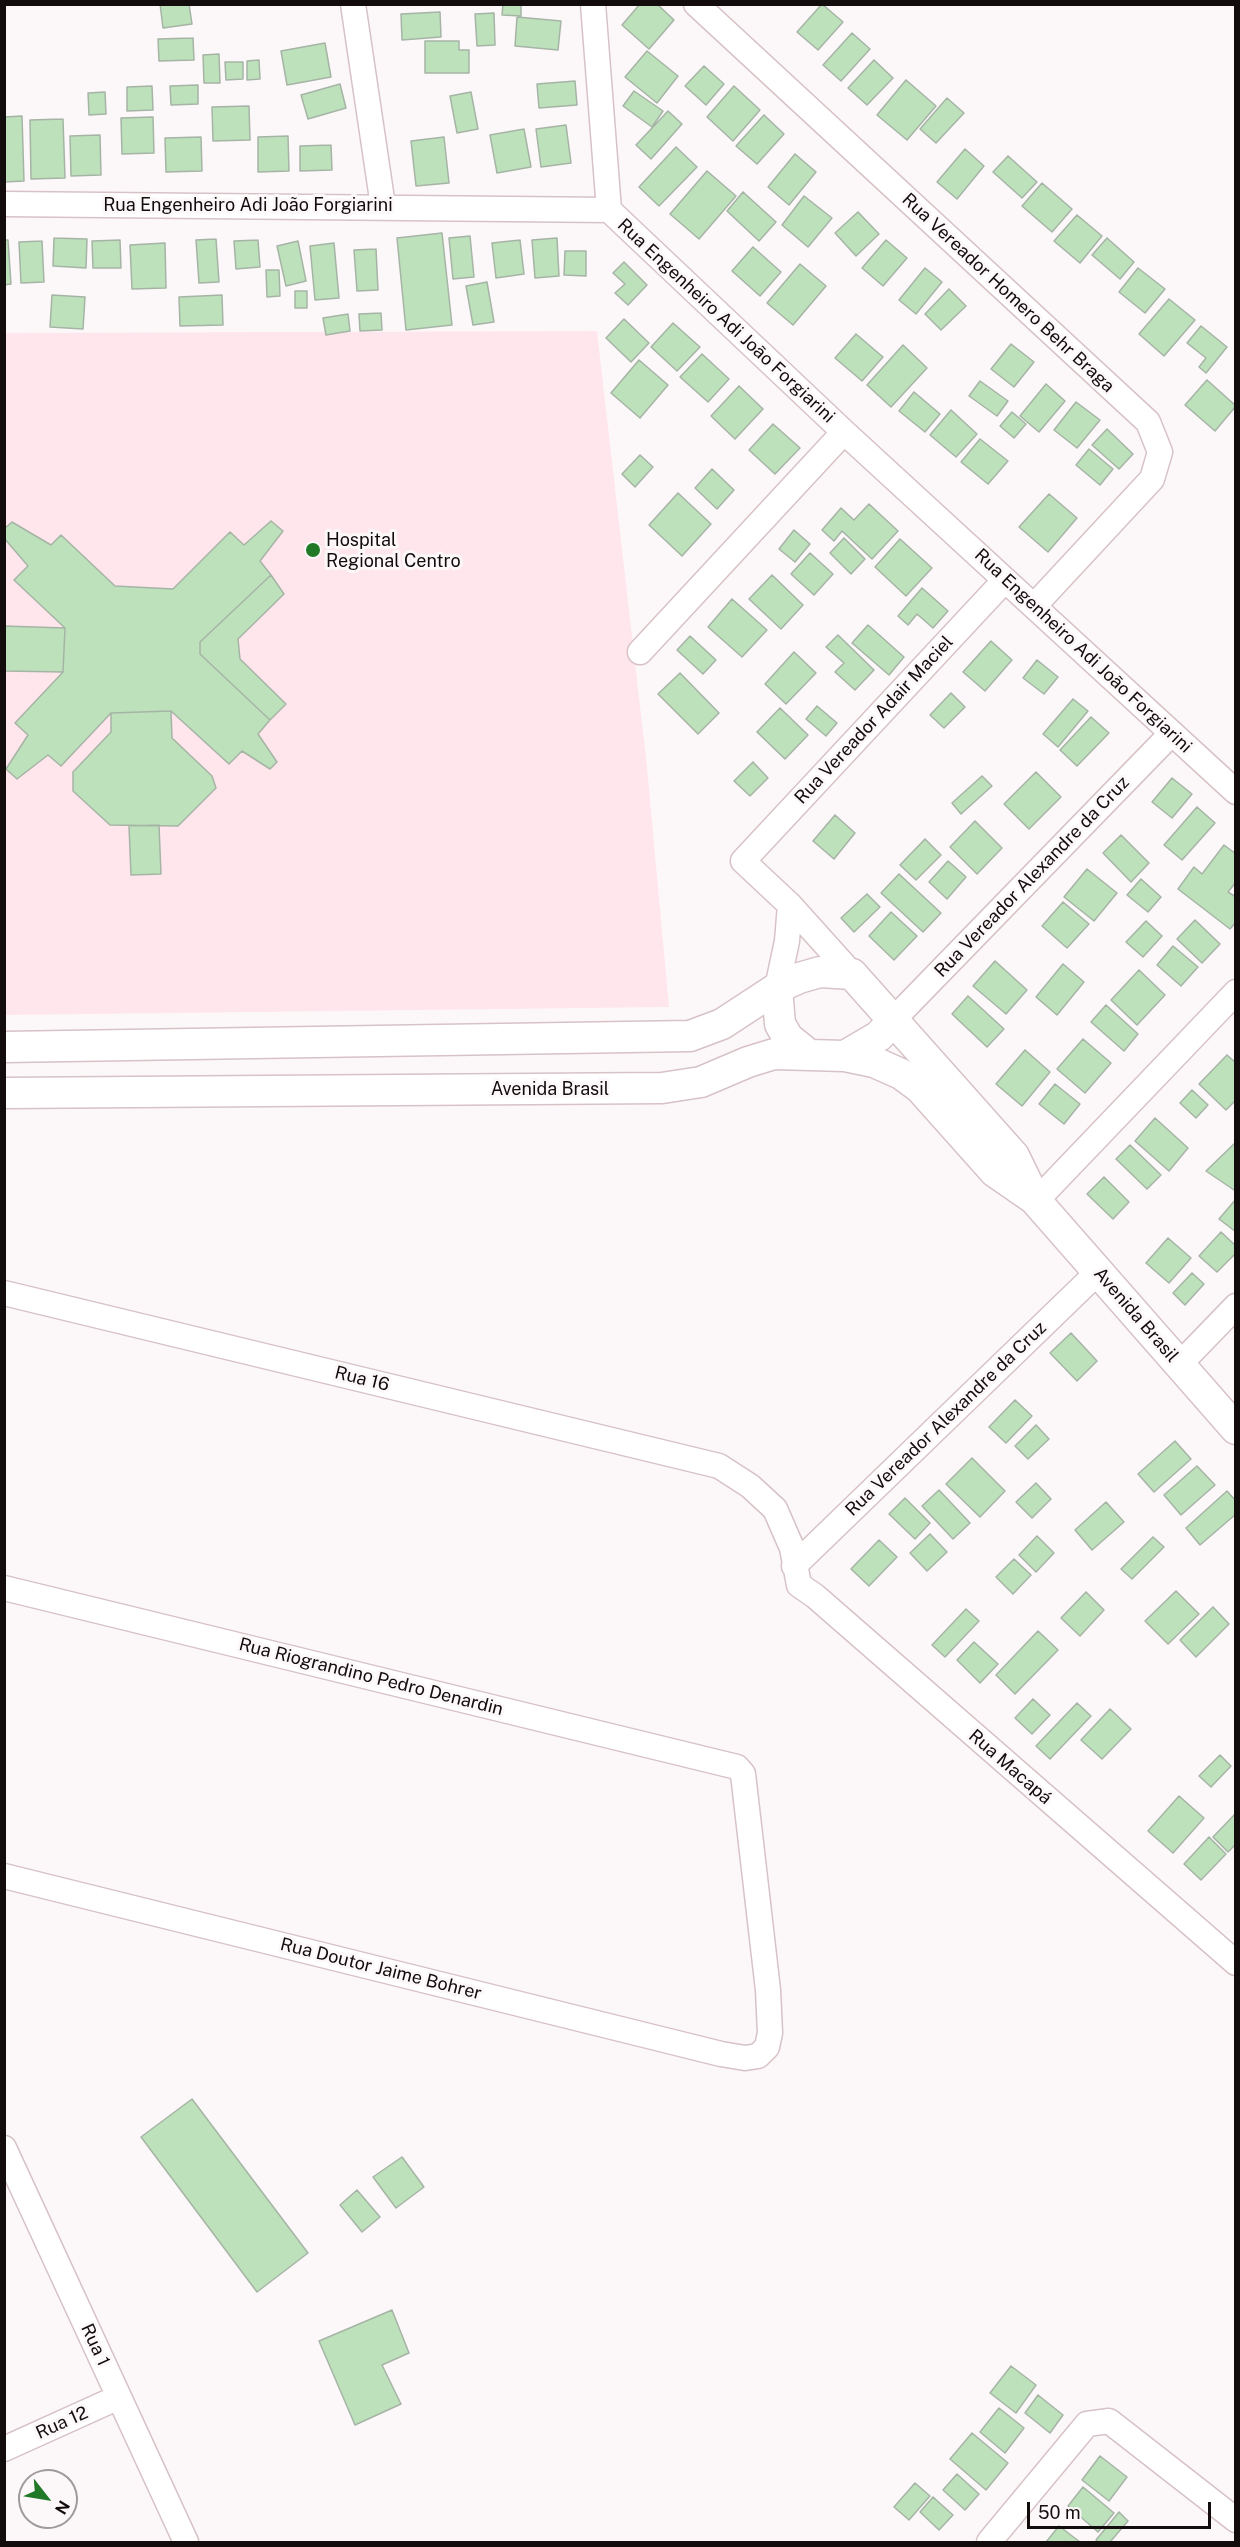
<!DOCTYPE html>
<meta charset="utf-8">
<style>
body{margin:0}
#map{position:relative;width:1240px;height:2547px;overflow:hidden;background:#fcf8f9;font-family:"Public Sans",sans-serif}
canvas{display:block}
.frame{position:absolute;inset:0;border:6px solid #130c0d;pointer-events:none}
.north{position:absolute;left:18px;top:2469px;width:60px;height:60px;box-sizing:border-box;background:#fcf8f9;border:2px solid #9f9a9b;border-radius:50%;rotate:121deg;font-size:16px;font-weight:700;line-height:24px;text-align:center;color:#130c0d}
.north::after{content:'';display:block;margin:auto;width:21px;height:27px;background:#217927;clip-path:polygon(50% 0,100% 100%,50% 72%,0 100%)}
.scale{position:absolute;left:1027px;top:2502px;width:184px;height:27px;box-sizing:border-box;border:3px solid #130c0d;border-top:0;padding-left:8px;font-size:18px;line-height:21px;white-space:nowrap;color:#130c0d;-webkit-text-stroke:4px #fcf8f9;paint-order:stroke}
</style>
<div id="map">
<canvas width="1240" height="2547"></canvas>
<div class="frame"></div>
<div class="north">N</div>
<div class="scale">50 m</div>
</div>
<script>
const ctx = document.querySelector('canvas').getContext('2d');
ctx.lineJoin = 'round';
function fill(path, color) { ctx.fillStyle = color; ctx.fill(path, 'evenodd'); }
const toPath = rows => new Path2D(rows.map(r => 'M' + r).join(''));
function stroke(path, color, width, dash) { ctx.strokeStyle = color; ctx.lineWidth = width; ctx.lineCap = dash ? 'butt' : 'round'; ctx.setLineDash(dash || []); ctx.stroke(path); }
function label(font, color, halo, rows, align = 'center') {
  ctx.font = font + ' "Public Sans",sans-serif'; ctx.lineWidth = 6; ctx.setLineDash([]); ctx.textBaseline = 'middle'; ctx.strokeStyle = halo; ctx.fillStyle = color; for (const [text, x, y, turn = 0] of rows) {
    ctx.save(); ctx.translate(x, y); ctx.rotate((+turn || 0) * Math.PI / 180); ctx.textAlign = isNaN(turn) ? turn : align; if (halo) ctx.strokeText(text, 0, 0); ctx.fillText(text, 0, 0); ctx.restore();
  }
}
const built = toPath([
 [597,331,647,767,669,1007,5,1015,4,333]
]);
const building = toPath([
 [160,4,189,4,192,24,163,28,160,4],
 [503,4,521,4,521,16,502,15,503,4],
 [640,4,657,4,674,20,649,49,622,25,640,4],
 [822,4,843,22,818,50,797,32,822,4],
 [440,12,441,37,402,40,401,14,440,12],
 [494,13,495,45,477,46,475,14,494,13],
 [517,17,561,21,558,50,515,46,517,17],
 [852,33,870,49,841,81,823,65,852,33],
 [193,38,194,60,159,61,158,39,193,38],
 [425,41,459,41,459,50,469,50,469,73,425,73,425,41],
 [325,43,331,77,287,85,281,51,325,43],
 [647,51,678,76,657,103,625,77,647,51],
 [219,54,220,83,204,83,203,55,219,54],
 [259,60,260,79,247,80,247,61,259,60],
 [874,60,893,78,867,105,848,88,874,60],
 [225,62,243,62,243,79,226,80,225,62],
 [704,66,724,84,706,105,685,86,704,66],
 [906,80,936,106,907,140,877,115,906,80],
 [575,81,577,105,539,108,537,84,575,81],
 [340,84,346,108,308,119,301,95,340,84],
 [198,85,198,104,171,105,170,86,198,85],
 [152,86,153,110,127,111,127,87,152,86],
 [734,86,760,110,733,141,707,117,734,86],
 [634,91,663,111,652,127,623,106,634,91],
 [105,92,106,114,89,115,88,93,105,92],
 [471,92,478,129,457,133,450,96,471,92],
 [947,98,964,113,936,143,920,129,947,98],
 [249,106,250,140,213,141,212,107,249,106],
 [668,111,682,124,651,159,636,145,668,111],
 [764,115,784,134,757,164,736,146,764,115],
 [22,116,24,181,4,182,4,117,22,116],
 [153,117,154,153,122,154,121,118,153,117],
 [63,119,65,178,31,179,30,120,63,119],
 [566,125,571,163,541,167,536,129,566,125],
 [524,129,531,167,497,173,490,135,524,129],
 [100,135,101,175,71,176,70,136,100,135],
 [288,136,289,171,258,172,258,137,288,136],
 [201,137,202,171,166,172,165,138,201,137],
 [444,137,449,183,416,186,411,141,444,137],
 [331,145,332,170,300,171,300,146,331,145],
 [676,147,697,167,659,206,639,187,676,147],
 [965,149,984,166,957,199,937,182,965,149],
 [795,154,816,172,789,205,768,187,795,154],
 [1008,156,1037,182,1022,198,993,172,1008,156],
 [707,171,736,196,699,239,670,214,707,171],
 [1042,183,1072,209,1052,232,1022,206,1042,183],
 [743,192,776,222,759,241,727,211,743,192],
 [804,196,832,218,808,247,782,225,804,196],
 [858,212,879,234,856,256,835,233,858,212],
 [1077,215,1102,236,1080,263,1054,241,1077,215],
 [442,233,452,325,406,330,397,238,442,233],
 [470,236,474,277,453,279,449,238,470,236],
 [54,238,87,239,86,268,53,266,54,238],
 [557,238,559,276,535,278,532,240,557,238],
 [1107,238,1134,262,1120,279,1092,255,1107,238],
 [216,239,219,282,199,283,196,240,216,239],
 [4,240,8,240,11,284,4,285,4,240],
 [120,240,121,268,93,268,92,241,120,240],
 [258,240,260,267,236,269,234,241,258,240],
 [520,240,524,274,496,278,492,243,520,240],
 [886,240,907,258,883,286,862,268,886,240],
 [42,241,44,282,21,283,19,242,42,241],
 [298,241,306,281,286,286,277,246,298,241],
 [165,243,166,288,132,289,130,245,165,243],
 [334,243,339,298,315,300,310,246,334,243],
 [753,247,781,272,760,296,732,271,753,247],
 [376,249,378,290,357,291,354,250,376,249],
 [565,251,586,251,586,276,564,275,565,251],
 [624,262,647,285,628,305,615,293,625,284,613,273,624,262],
 [800,264,826,286,793,325,767,303,800,264],
 [925,268,942,282,916,314,899,300,925,268],
 [1138,268,1165,289,1145,313,1119,292,1138,268],
 [266,270,279,270,280,296,267,297,266,270],
 [487,282,494,322,473,325,466,286,487,282],
 [949,289,966,306,941,330,925,314,949,289],
 [295,291,307,291,307,308,295,308,295,291],
 [52,295,85,297,83,329,50,327,52,295],
 [222,295,223,325,180,326,179,297,222,295],
 [1169,299,1195,320,1164,356,1139,334,1169,299],
 [381,313,382,330,360,331,359,314,381,313],
 [348,314,350,331,326,335,323,318,348,314],
 [624,319,649,343,631,362,606,338,624,319],
 [673,323,700,347,677,371,651,347,673,323],
 [1201,326,1227,347,1206,373,1199,367,1206,358,1187,343,1201,326],
 [856,334,883,357,862,381,835,358,856,334],
 [1011,344,1034,362,1014,387,991,369,1011,344],
 [903,345,927,368,891,407,867,385,903,345],
 [702,354,729,379,708,402,680,377,702,354],
 [639,360,668,385,640,418,611,393,639,360],
 [1207,380,1236,406,1215,431,1185,405,1207,380],
 [980,381,1008,401,997,416,969,396,980,381],
 [1046,384,1065,401,1039,432,1020,416,1046,384],
 [739,386,763,409,735,439,711,416,739,386],
 [914,392,940,414,925,432,899,411,914,392],
 [1076,402,1100,420,1077,448,1054,430,1076,402],
 [951,410,977,434,956,457,930,435,951,410],
 [1012,412,1026,424,1014,438,1000,426,1012,412],
 [773,424,800,448,775,474,749,450,773,424],
 [1107,429,1133,454,1119,469,1092,445,1107,429],
 [980,439,1008,461,988,484,961,462,980,439],
 [1089,449,1113,469,1100,485,1076,465,1089,449],
 [640,455,653,467,635,487,622,474,640,455],
 [712,469,734,490,717,509,695,488,712,469],
 [678,493,711,524,682,556,649,525,678,493],
 [1049,494,1077,518,1048,552,1019,527,1049,494],
 [869,504,898,531,872,559,842,531,834,541,822,530,841,508,854,520,869,504],
 [271,521,283,531,260,561,271,575,200,642,200,654,270,720,258,734,277,762,270,769,242,751,229,764,171,711,111,713,61,766,48,755,17,779,6,769,28,735,15,723,63,672,65,628,14,580,28,566,4,538,4,529,12,522,51,545,61,535,115,586,173,589,230,532,244,545,271,521],
 [794,530,810,544,795,562,779,549,794,530],
 [844,538,865,559,851,574,830,553,844,538],
 [900,539,932,568,906,596,875,567,900,539],
 [810,553,833,574,814,595,791,574,810,553],
 [271,575,284,594,238,639,240,659,286,704,270,720,200,654,200,642,271,575],
 [772,575,803,605,781,629,749,599,772,575],
 [922,588,948,611,933,628,917,614,908,625,898,616,922,588],
 [732,599,767,630,742,657,708,627,732,599],
 [868,625,904,657,889,675,852,643,868,625],
 [4,626,65,628,63,672,4,671,4,626],
 [838,635,874,670,855,690,835,672,844,663,826,647,838,635],
 [690,636,716,660,703,674,677,650,690,636],
 [991,641,1012,660,985,691,963,672,991,641],
 [794,652,816,673,786,704,765,684,794,652],
 [1037,660,1058,677,1044,694,1023,678,1037,660],
 [680,673,719,713,698,734,658,694,680,673],
 [951,693,965,707,944,728,930,715,951,693],
 [1073,699,1088,711,1058,747,1043,734,1073,699],
 [817,706,837,723,826,736,806,719,817,706],
 [780,708,808,735,785,759,757,732,780,708],
 [171,711,172,738,212,776,216,788,178,826,110,825,73,791,73,772,111,732,111,713,171,711],
 [1091,717,1109,733,1077,766,1060,750,1091,717],
 [753,762,768,778,750,796,734,781,753,762],
 [1036,772,1061,797,1029,829,1004,804,1036,772],
 [982,776,992,786,961,814,952,803,982,776],
 [1172,778,1192,794,1172,818,1152,802,1172,778],
 [1197,807,1215,823,1182,860,1164,845,1197,807],
 [835,815,855,833,834,859,813,841,835,815],
 [975,821,1002,848,977,874,950,847,975,821],
 [159,825,161,874,131,875,129,826,159,825],
 [1121,835,1149,863,1131,882,1103,853,1121,835],
 [925,839,941,855,916,880,900,865,925,839],
 [1224,845,1236,854,1236,882,1228,892,1236,897,1236,922,1230,929,1178,889,1194,867,1202,874,1224,845],
 [948,861,966,877,947,899,929,882,948,861],
 [1087,869,1117,893,1094,921,1064,897,1087,869],
 [899,874,941,913,923,932,881,893,899,874],
 [1141,879,1161,897,1148,912,1127,895,1141,879],
 [867,894,880,907,854,932,841,918,867,894],
 [1063,902,1089,924,1067,948,1042,926,1063,902],
 [891,912,917,936,894,960,869,936,891,912],
 [1195,920,1220,944,1202,963,1177,939,1195,920],
 [1146,921,1162,936,1143,957,1126,942,1146,921],
 [1173,946,1198,967,1181,986,1157,965,1173,946],
 [995,961,1027,990,1006,1014,973,986,995,961],
 [1063,964,1084,982,1057,1015,1036,997,1063,964],
 [1139,970,1165,995,1137,1025,1111,1000,1139,970],
 [968,996,1004,1029,987,1047,952,1014,968,996],
 [1106,1005,1138,1034,1124,1051,1091,1022,1106,1005],
 [1083,1039,1111,1063,1085,1093,1057,1069,1083,1039],
 [1025,1050,1050,1072,1022,1106,996,1084,1025,1050],
 [1227,1055,1236,1063,1236,1100,1226,1110,1199,1084,1227,1055],
 [1055,1084,1080,1104,1064,1124,1039,1104,1055,1084],
 [1192,1090,1208,1105,1196,1118,1180,1103,1192,1090],
 [1155,1118,1188,1148,1169,1171,1135,1141,1155,1118],
 [1236,1142,1236,1189,1234,1190,1206,1171,1236,1142],
 [1130,1145,1161,1175,1147,1189,1116,1159,1130,1145],
 [1104,1177,1129,1202,1113,1219,1087,1194,1104,1177],
 [1236,1199,1236,1232,1219,1219,1236,1199],
 [1221,1232,1236,1246,1236,1253,1217,1272,1199,1256,1221,1232],
 [1168,1238,1191,1258,1169,1283,1146,1263,1168,1238],
 [1192,1273,1204,1284,1185,1305,1173,1293,1192,1273],
 [1071,1333,1097,1361,1077,1381,1050,1353,1071,1333],
 [1015,1400,1032,1416,1006,1443,989,1427,1015,1400],
 [1036,1425,1049,1439,1028,1459,1015,1446,1036,1425],
 [1175,1441,1191,1459,1154,1492,1138,1474,1175,1441],
 [972,1458,1005,1491,980,1517,946,1484,972,1458],
 [1197,1466,1215,1485,1181,1515,1164,1495,1197,1466],
 [1036,1483,1051,1499,1032,1518,1016,1502,1036,1483],
 [939,1490,970,1523,953,1539,922,1506,939,1490],
 [1227,1491,1236,1501,1236,1514,1200,1545,1186,1528,1227,1491],
 [905,1498,930,1523,915,1539,889,1514,905,1498],
 [1106,1502,1124,1522,1092,1550,1075,1530,1106,1502],
 [930,1534,947,1552,927,1571,910,1553,930,1534],
 [1037,1536,1054,1553,1036,1572,1019,1555,1037,1536],
 [1153,1537,1164,1547,1132,1579,1121,1569,1153,1537],
 [879,1540,897,1557,869,1586,851,1569,879,1540],
 [1014,1559,1031,1575,1013,1594,996,1577,1014,1559],
 [1176,1591,1199,1614,1168,1644,1145,1621,1176,1591],
 [1086,1592,1104,1610,1080,1636,1061,1618,1086,1592],
 [1213,1607,1229,1624,1196,1657,1180,1640,1213,1607],
 [966,1609,979,1621,945,1657,932,1645,966,1609],
 [1038,1631,1058,1650,1015,1694,996,1675,1038,1631],
 [974,1642,998,1664,980,1683,957,1660,974,1642],
 [1033,1699,1050,1715,1032,1734,1015,1718,1033,1699],
 [1077,1703,1091,1716,1050,1759,1036,1746,1077,1703],
 [1110,1709,1131,1729,1102,1759,1081,1740,1110,1709],
 [1220,1755,1231,1766,1211,1787,1199,1776,1220,1755],
 [1179,1796,1204,1818,1173,1853,1148,1831,1179,1796],
 [1236,1813,1236,1844,1228,1852,1213,1837,1236,1813],
 [1209,1837,1226,1854,1201,1880,1184,1864,1209,1837],
 [192,2099,308,2253,257,2292,141,2137,192,2099],
 [402,2157,424,2187,396,2208,373,2177,402,2157],
 [357,2190,380,2217,362,2232,340,2205,357,2190],
 [392,2310,409,2353,382,2365,401,2404,355,2425,319,2341,392,2310],
 [1011,2366,1036,2385,1016,2413,990,2393,1011,2366],
 [1038,2395,1063,2415,1050,2433,1025,2413,1038,2395],
 [999,2408,1024,2428,1005,2453,980,2432,999,2408],
 [972,2433,1008,2463,986,2490,950,2459,972,2433],
 [1100,2456,1127,2477,1109,2501,1082,2480,1100,2456],
 [957,2474,979,2494,965,2510,943,2490,957,2474],
 [915,2483,930,2496,909,2520,894,2507,915,2483],
 [1083,2487,1114,2513,1098,2532,1068,2506,1083,2487],
 [933,2497,953,2515,939,2530,920,2512,933,2497],
 [1119,2512,1128,2521,1110,2542,1099,2542,1096,2540,1119,2512],
 [1059,2526,1080,2542,1046,2542,1059,2526]
]);
const minor = toPath([
 [353,4,383,206],
 [593,4,609,210],
 [696,4,1148,422,1160,452,1152,479,1034,606],
 [4,204,609,210,844,432,1236,792],
 [640,652,844,432],
 [852,974,790,905,743,861,1005,580],
 [777,988,787,941,790,905],
 [893,1020,1172,733],
 [1036,1201,1236,992],
 [4,1293,719,1466,750,1486,775,1509,792,1548,799,1585,815,1596,1236,1963],
 [1179,1365,1236,1306],
 [794,1566,1098,1272],
 [4,1588,737,1767,743,1774,768,1990,770,2033,767,2047,758,2056,745,2058,721,2054,4,1876],
 [4,2148,186,2542],
 [4,2449,119,2397],
 [989,2542,1087,2424,1109,2421,1236,2520]
]);
const tertiary = toPath([
 [777,988,780,1024,788,1038,808,1054],
 [4,1047,690,1036,722,1024,777,988,799,978,820,972,852,974,1014,1156,1036,1201,1236,1429],
 [845,1056,879,1036,893,1020],
 [4,1093,662,1088,701,1082,748,1062,774,1054,845,1056,874,1062,901,1074,920,1088,995,1172,1034,1199]
]);
const markers = [
 [313,550,8,"#217927"]
];
const streetNames = [
 ["Rua Engenheiro Adi João Forgiarini",248,205],
 ["Rua Vereador Homero Behr Braga",1008,293,43],
 ["Rua Engenheiro Adi João Forgiarini",726,321,43],
 ["Rua Engenheiro Adi João Forgiarini",1083,651,43],
 ["Rua Vereador Adair Maciel",874,720,-47],
 ["Rua Vereador Alexandre da Cruz",1032,877,-46],
 ["Avenida Brasil",550,1089],
 ["Avenida Brasil",1136,1315,49],
 ["Rua 16",362,1379,14],
 ["Rua Vereador Alexandre da Cruz",946,1419,-44],
 ["Rua Riograndino Pedro Denardin",371,1677,14],
 ["Rua Macapá",1010,1767,41],
 ["Rua Doutor Jaime Bohrer",381,1969,14],
 ["Rua 1",95,2345,65],
 ["Rua 12",62,2423,-24]
];
const poiNames = [
 ["Hospital",326,540],
 ["Regional Centro",326,561]
];
fill(built, '#ffe6ec');
fill(building, '#bde1bb');
stroke(building, '#a6b4a6', 1.5);
stroke(minor, '#d7c2c6', 27);
stroke(tertiary, '#d7c2c6', 33);
stroke(minor, '#fff', 24);
stroke(tertiary, '#fff', 30);
for (const [x, y, r, color] of markers) { const dot = new Path2D(); dot.arc(x, y, r, 0, 2 * Math.PI); ctx.fillStyle = color; ctx.fill(dot); stroke(dot, '#fcf8f9', 2); }
label('18px', '#130c0d', '#fcf8f9', streetNames);
label('18px', '#130c0d', '#fcf8f9', poiNames, 'left');
</script>
